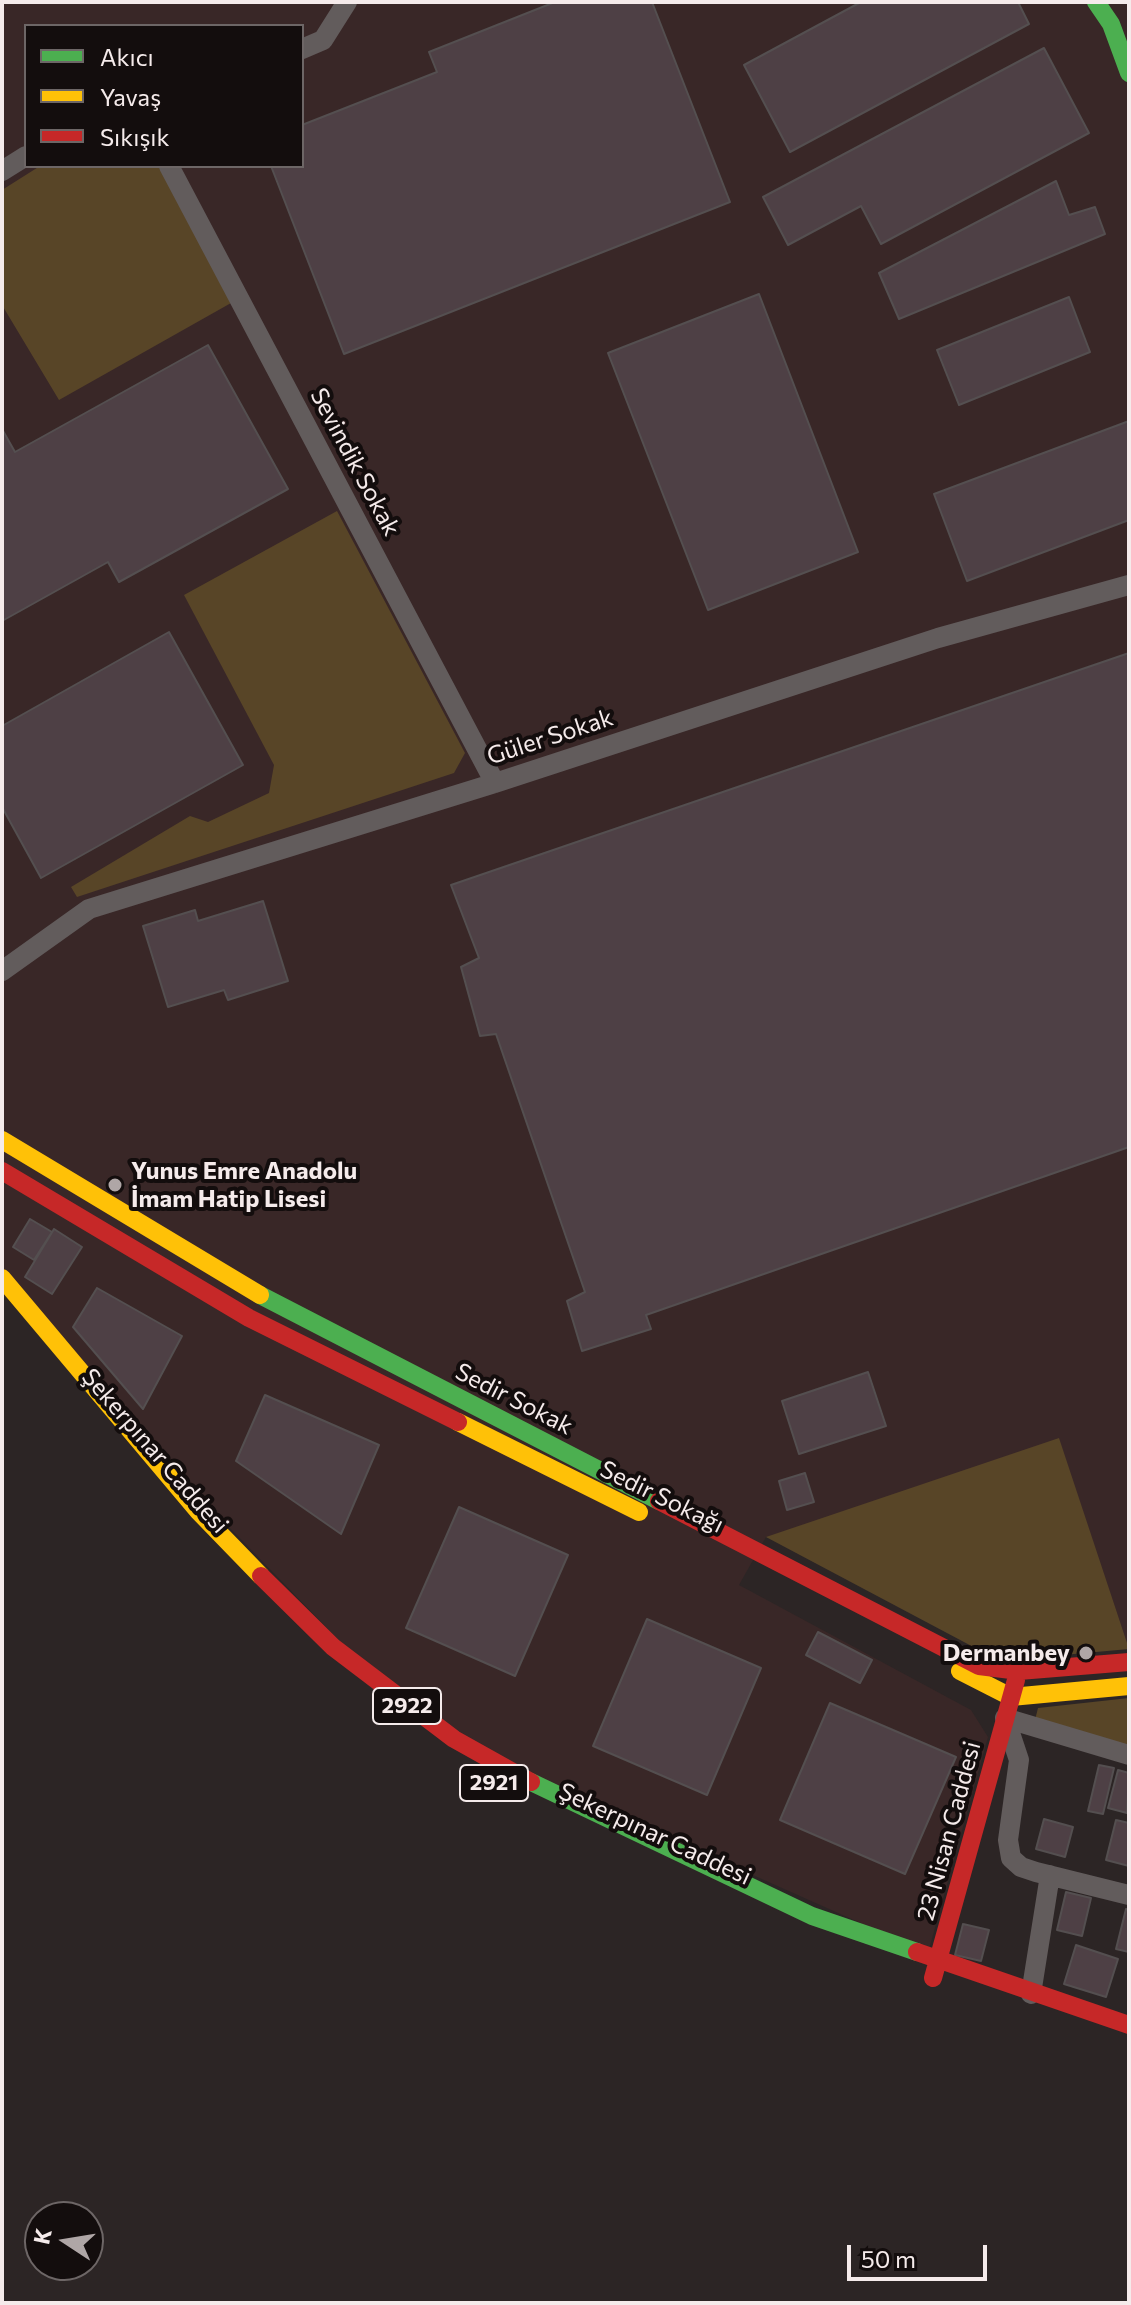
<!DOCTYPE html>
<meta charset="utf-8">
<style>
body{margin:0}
#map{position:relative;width:1131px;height:2305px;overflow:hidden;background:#2c2525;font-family:Commissioner,sans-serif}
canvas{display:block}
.frame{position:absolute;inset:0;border:4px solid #f5ebeb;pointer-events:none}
.legend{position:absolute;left:24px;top:24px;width:280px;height:144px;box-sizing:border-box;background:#130d0d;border:2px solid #6d6666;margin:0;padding:10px 14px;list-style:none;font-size:24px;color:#f5ebeb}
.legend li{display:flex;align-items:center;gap:16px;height:40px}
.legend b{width:40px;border:2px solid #6d6666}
.north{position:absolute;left:24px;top:2201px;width:80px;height:80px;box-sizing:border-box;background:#130d0d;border:2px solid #6d6666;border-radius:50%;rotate:282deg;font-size:22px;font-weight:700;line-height:32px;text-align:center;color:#f5ebeb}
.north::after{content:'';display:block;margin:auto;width:28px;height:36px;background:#afa6a6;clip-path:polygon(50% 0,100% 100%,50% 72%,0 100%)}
.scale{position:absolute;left:847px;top:2245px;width:140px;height:36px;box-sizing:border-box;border:4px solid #f5ebeb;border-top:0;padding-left:10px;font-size:24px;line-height:28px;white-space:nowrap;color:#f5ebeb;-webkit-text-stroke:6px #130d0d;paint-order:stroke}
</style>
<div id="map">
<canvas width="1131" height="2305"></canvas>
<div class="frame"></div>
<ul class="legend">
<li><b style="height:10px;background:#4caf50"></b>Akıcı</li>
<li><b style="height:10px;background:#ffc107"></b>Yavaş</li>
<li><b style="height:10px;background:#c62828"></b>Sıkışık</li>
</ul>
<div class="north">K</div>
<div class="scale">50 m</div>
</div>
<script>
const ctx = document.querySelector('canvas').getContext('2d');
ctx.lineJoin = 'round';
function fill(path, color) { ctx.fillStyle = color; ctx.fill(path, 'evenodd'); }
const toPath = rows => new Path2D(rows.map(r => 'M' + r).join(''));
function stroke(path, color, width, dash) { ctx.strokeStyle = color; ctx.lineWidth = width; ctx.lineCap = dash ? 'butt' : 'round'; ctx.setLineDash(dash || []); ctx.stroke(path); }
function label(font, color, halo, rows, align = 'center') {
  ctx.font = font + ' Commissioner,sans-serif'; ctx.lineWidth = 8; ctx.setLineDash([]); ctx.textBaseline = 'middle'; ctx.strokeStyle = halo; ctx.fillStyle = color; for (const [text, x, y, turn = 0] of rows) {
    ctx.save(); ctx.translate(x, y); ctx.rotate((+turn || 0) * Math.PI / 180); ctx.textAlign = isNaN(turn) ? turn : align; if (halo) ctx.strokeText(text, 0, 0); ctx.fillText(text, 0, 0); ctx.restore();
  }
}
const built = toPath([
 [2,2,1129,2,1129,1649,766,1537,739,1585,971,1710,988,1737,928,1953,425,1729,2,1293],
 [26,26,302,26,302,166,26,166]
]);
const green = toPath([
 [40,166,159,166,231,303,59,400,2,305,2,190],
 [337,511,465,753,454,773,77,897,71,887,190,816,208,822,269,793,274,765,184,595],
 [1059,1438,1129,1649,1019,1659,979,1650,766,1537],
 [1129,1698,1129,1746,1035,1720,1038,1708]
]);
const building = toPath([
 [555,2,652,2,730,202,344,354,271,166,302,166,302,125,437,72,429,52,555,2],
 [861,2,1018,2,1029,24,790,152,744,65,861,2],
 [1044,48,1089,133,881,244,861,206,788,245,763,197,1044,48],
 [1056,181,1069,215,1095,207,1105,234,899,319,879,273,1056,181],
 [759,294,858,552,708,610,608,353,759,294],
 [1069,297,1090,352,959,405,937,350,1069,297],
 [208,345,288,489,119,582,108,562,2,621,2,429,15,452,208,345],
 [1129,421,1129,520,967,581,934,494,1129,421],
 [169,632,243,765,41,878,2,807,2,726,169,632],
 [1129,653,1129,1147,646,1315,651,1329,582,1351,567,1301,585,1292,496,1034,480,1036,461,967,479,958,451,885,1129,653],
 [263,901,288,981,228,1000,224,990,168,1007,143,926,195,910,198,921,263,901],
 [30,1219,52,1232,34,1260,13,1247,30,1219],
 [54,1229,82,1247,52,1294,25,1277,54,1229],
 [97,1288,182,1336,143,1409,73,1327,97,1288],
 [868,1372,886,1426,799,1454,782,1401,868,1372],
 [265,1395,379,1445,341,1534,236,1461,265,1395],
 [805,1473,814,1502,787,1510,779,1481,805,1473],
 [459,1507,568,1555,515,1676,406,1628,459,1507],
 [647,1619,761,1668,707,1795,593,1746,647,1619],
 [818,1632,872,1660,860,1683,806,1655,818,1632],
 [830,1703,956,1757,905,1874,780,1820,830,1703],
 [1099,1765,1114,1768,1103,1814,1088,1811,1099,1765],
 [1118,1770,1129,1773,1127,1813,1108,1808,1118,1770],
 [1044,1819,1073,1827,1065,1857,1036,1849,1044,1819],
 [1116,1820,1129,1823,1129,1866,1106,1860,1116,1820],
 [1066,1892,1091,1898,1082,1936,1057,1930,1066,1892],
 [1126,1909,1129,1910,1129,1952,1116,1949,1126,1909],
 [963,1924,989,1930,981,1961,955,1955,963,1924],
 [1076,1945,1118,1959,1106,1997,1064,1984,1076,1945]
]);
const street = toPath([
 [302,49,323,40,347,2],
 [169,166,495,783],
 [2,171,26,156],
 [2,971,89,909,495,783,938,638,1129,585],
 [1005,1718,1019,1760,1008,1840,1011,1858,1021,1867,1036,1872,1129,1895],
 [1005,1718,1129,1755],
 [1031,1994,1050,1875]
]);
const fast = toPath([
 [1096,2,1111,24,1129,73],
 [260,1295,659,1501],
 [531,1782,812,1916,917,1952]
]);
const slow = toPath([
 [2,1140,260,1295],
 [2,1278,198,1511,261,1576],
 [458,1422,639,1512],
 [960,1671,1011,1697,1129,1686]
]);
const jam = toPath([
 [2,1171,249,1318,458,1422],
 [659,1501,979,1666,1019,1671,1129,1662],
 [261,1576,333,1647,454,1739,531,1782],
 [917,1952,1129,2025],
 [933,1978,1016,1680]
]);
const markers = [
 [115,1185,8,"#afa6a6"],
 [1086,1653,8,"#afa6a6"]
];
const shields = [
 [407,1706,68],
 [494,1783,68]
];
const shieldNames = [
 ["2922",407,1706],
 ["2921",494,1783]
];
const streetNames = [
 ["Sevindik Sokak",355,462,62],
 ["Güler Sokak",550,737,-18],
 ["Sedir Sokak",514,1399,27],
 ["Şekerpınar Caddesi",155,1451,49],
 ["Sedir Sokağı",662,1497,26],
 ["23 Nisan Caddesi",949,1831,-75],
 ["Şekerpınar Caddesi",655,1834,25]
];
const poiNames = [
 ["Yunus Emre Anadolu",131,1171],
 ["İmam Hatip Lisesi",131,1199],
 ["Dermanbey",1070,1653,"right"]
];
fill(built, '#392727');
fill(green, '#584527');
fill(building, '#4e4045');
stroke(building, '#544f50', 2);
stroke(street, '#625c5c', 20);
stroke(fast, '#4caf50', 18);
stroke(slow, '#ffc107', 18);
stroke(jam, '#c62828', 18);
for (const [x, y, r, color] of markers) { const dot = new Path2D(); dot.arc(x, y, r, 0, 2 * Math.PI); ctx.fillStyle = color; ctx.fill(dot); stroke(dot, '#130d0d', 3); }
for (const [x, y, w] of shields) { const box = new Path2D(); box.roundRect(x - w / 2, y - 18, w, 36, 6); ctx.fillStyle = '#130d0d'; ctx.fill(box); stroke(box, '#f5ebeb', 2); }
label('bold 22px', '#f5ebeb', null, shieldNames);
label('24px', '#f5ebeb', '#130d0d', streetNames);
label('bold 24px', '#f5ebeb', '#130d0d', poiNames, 'left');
</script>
